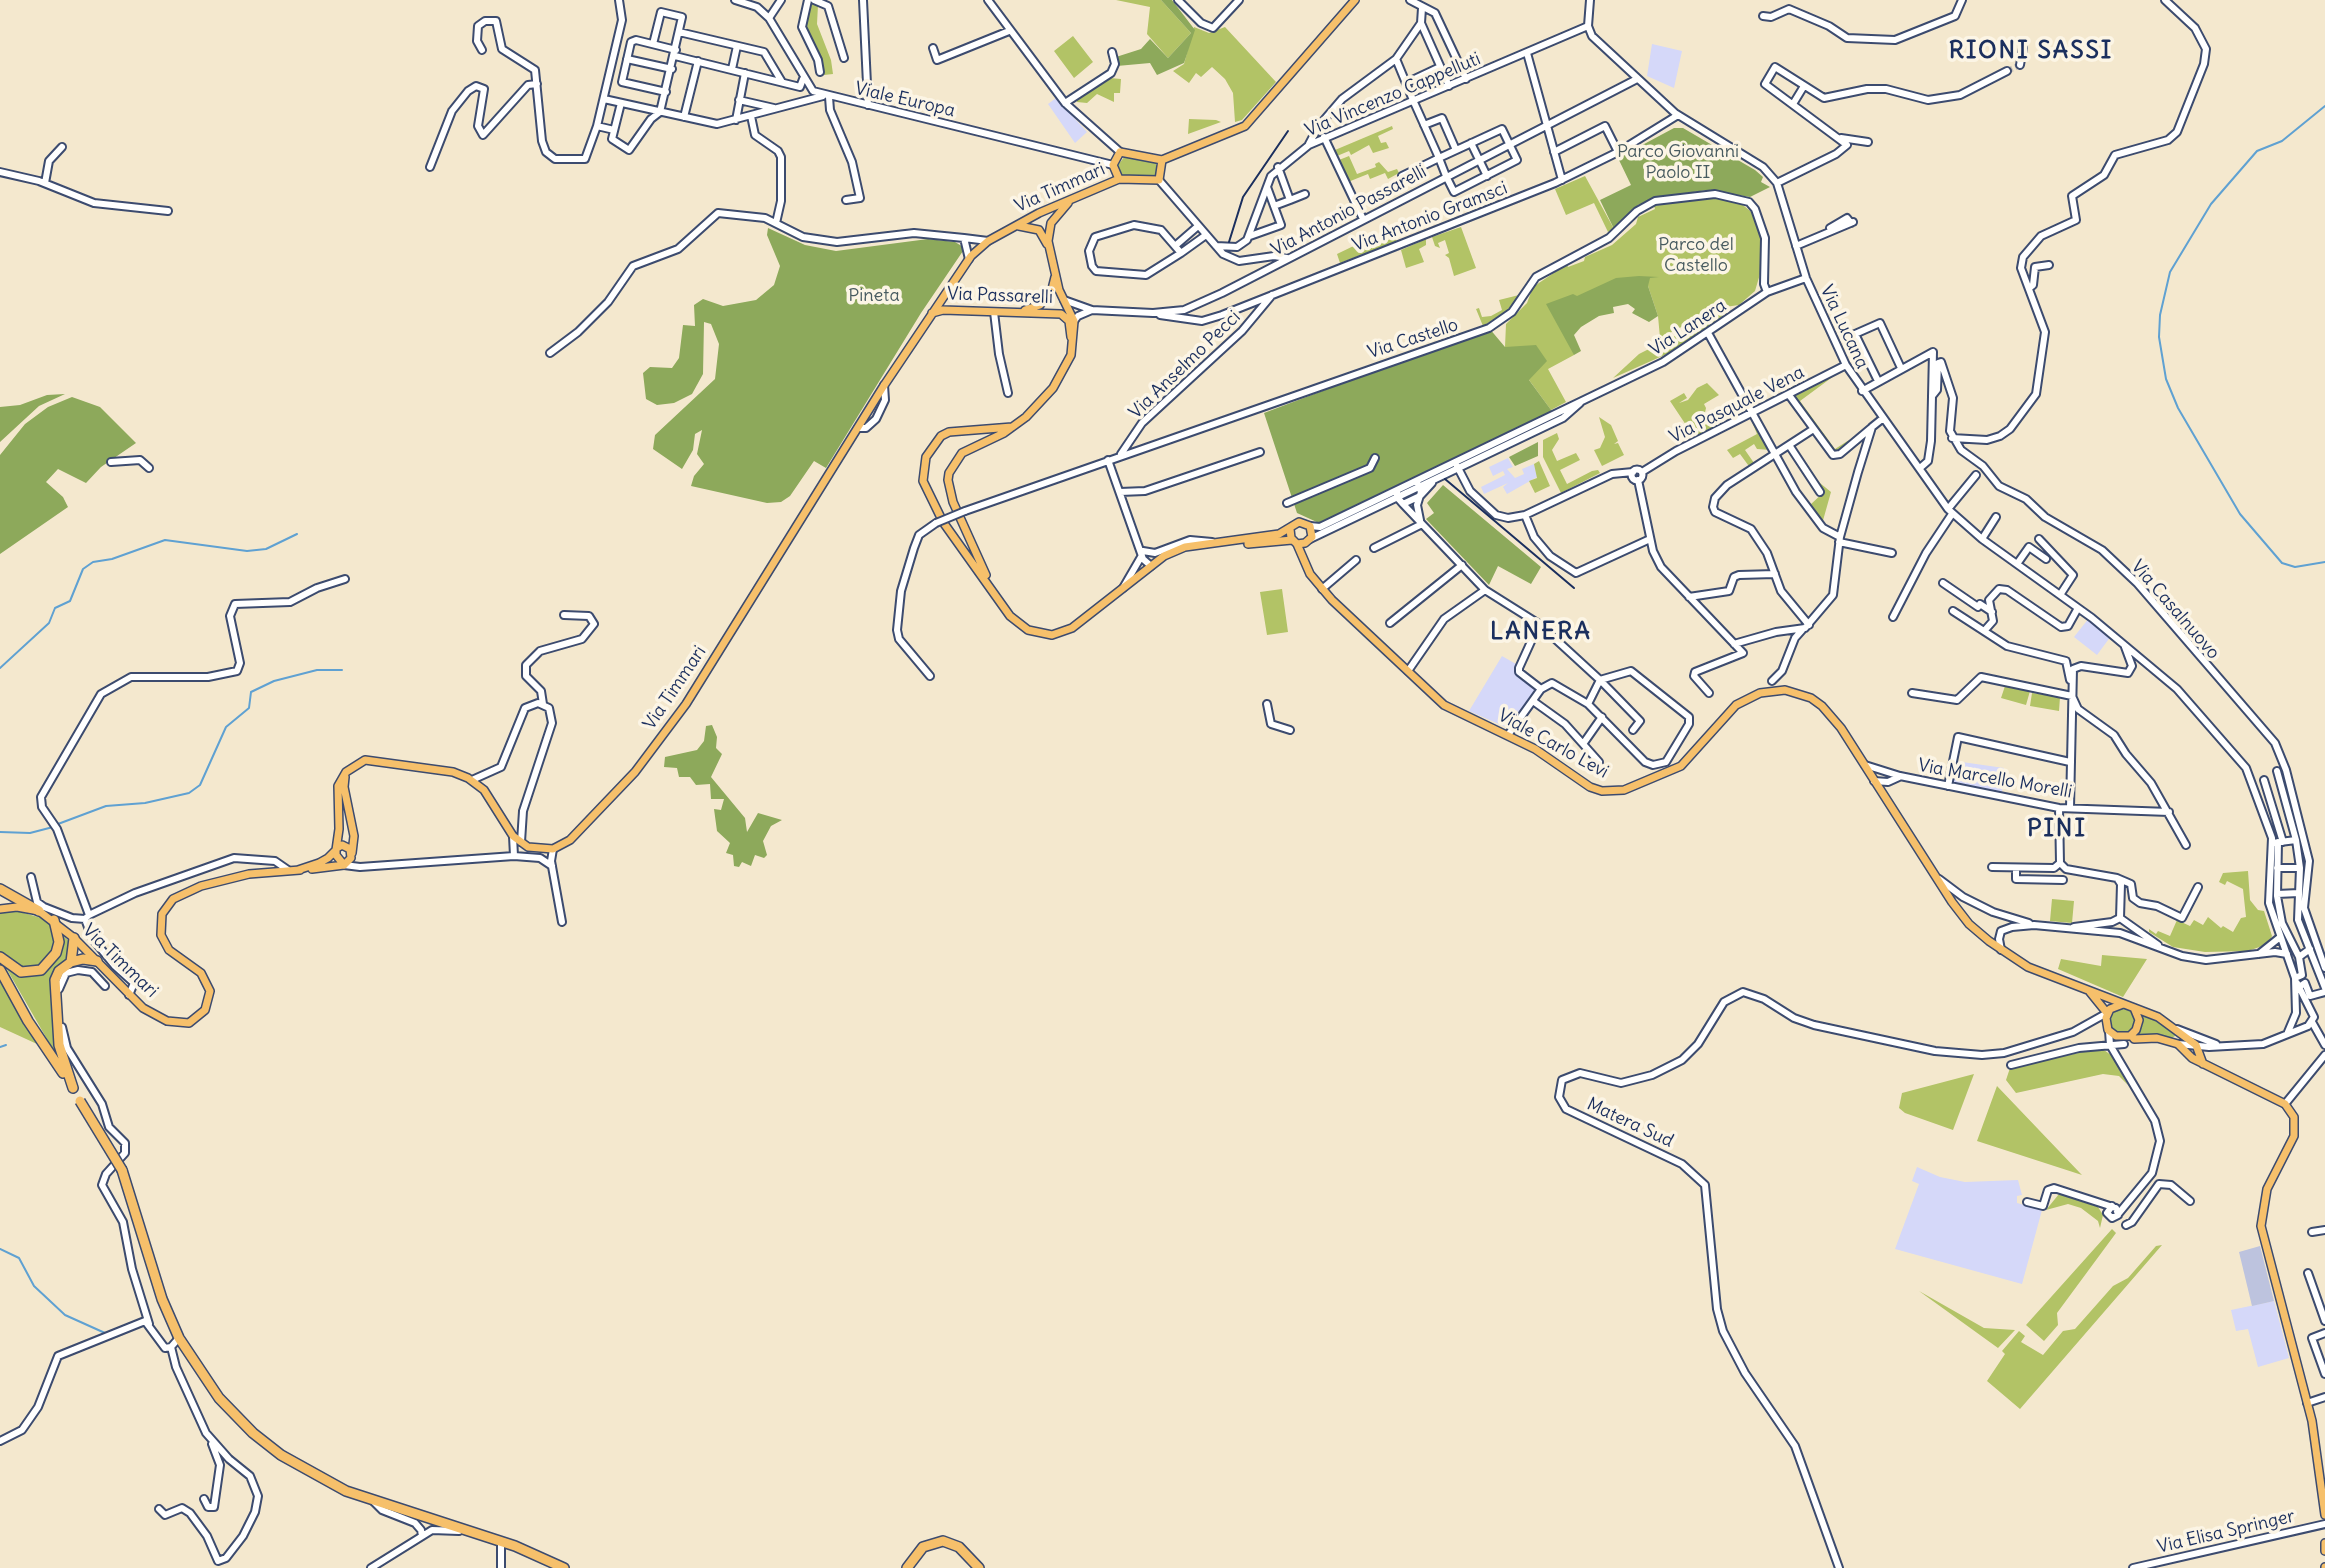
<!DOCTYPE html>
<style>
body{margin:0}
canvas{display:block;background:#f4e8ce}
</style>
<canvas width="2325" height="1568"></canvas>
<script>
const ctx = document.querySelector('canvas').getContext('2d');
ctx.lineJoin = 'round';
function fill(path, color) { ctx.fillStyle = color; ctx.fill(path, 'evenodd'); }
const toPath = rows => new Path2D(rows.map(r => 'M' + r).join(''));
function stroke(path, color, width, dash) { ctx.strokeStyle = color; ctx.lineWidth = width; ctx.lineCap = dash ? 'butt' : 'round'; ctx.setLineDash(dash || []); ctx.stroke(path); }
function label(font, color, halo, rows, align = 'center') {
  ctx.font = font + ' Delius,sans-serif'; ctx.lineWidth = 7; ctx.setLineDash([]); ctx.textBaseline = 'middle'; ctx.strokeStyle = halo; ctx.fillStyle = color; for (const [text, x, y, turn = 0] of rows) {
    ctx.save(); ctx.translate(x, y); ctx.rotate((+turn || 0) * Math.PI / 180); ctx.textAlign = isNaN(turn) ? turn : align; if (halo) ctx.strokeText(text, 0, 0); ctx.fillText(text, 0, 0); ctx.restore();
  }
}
const built = toPath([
 [1652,44,1682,51,1674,88,1647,76],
 [1056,98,1087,132,1075,143,1048,104],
 [1508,458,1513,467,1507,469,1515,478,1524,474,1522,469,1534,464,1537,477,1507,494,1503,487,1508,483,1484,494,1481,487,1505,475,1503,471,1493,476,1489,467],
 [2089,618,2111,636,2097,655,2074,637],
 [1502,656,1516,664,1515,671,1535,690,1508,728,1469,711],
 [1955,761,2004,768,2002,793,1954,784,1950,780],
 [1917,1167,1940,1177,1965,1182,2018,1180,2022,1195,2017,1196,2017,1203,2042,1210,2022,1284,1895,1249,1919,1184,1912,1181],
 [2274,1301,2289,1358,2258,1367,2248,1329,2236,1331,2231,1310]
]);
const industrial = toPath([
 [2260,1246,2274,1301,2252,1306,2239,1252]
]);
const green = toPath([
 [1116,0,1161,0,1191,33,1168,58,1147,34,1150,7],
 [810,2,818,5,817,24,831,60,833,74,824,75,805,28],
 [1194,27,1209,33,1225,27,1276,82,1242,120,1235,122,1233,93,1225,79,1212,67,1201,77,1196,73,1189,83,1173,71,1184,64],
 [1073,36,1093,62,1074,78,1054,51],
 [1110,78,1121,79,1120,93,1114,93,1114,102,1097,94,1087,103,1077,102,1077,99],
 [1189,119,1216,120,1221,122,1188,134],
 [1392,126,1393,129,1378,136,1381,143,1386,142,1389,148,1373,153,1369,145,1351,155,1349,151,1337,156,1335,150],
 [1125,156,1156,161,1157,175,1154,178,1122,175,1118,165],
 [1349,156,1357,174,1376,167,1375,164,1379,162,1388,172,1397,169,1399,173,1388,179,1385,173,1370,179,1368,174,1348,182,1339,160],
 [1585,176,1614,229,1608,232,1594,203,1566,215,1555,189],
 [1711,196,1739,202,1754,214,1762,243,1760,274,1755,291,1739,305,1718,308,1660,338,1658,316,1648,286,1571,307,1574,355,1548,369,1566,402,1551,410,1505,347,1506,324,1527,303,1533,287,1567,264,1568,267,1584,261,1585,257,1612,245,1636,224,1638,217,1655,209,1654,206],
 [1461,227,1476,268,1454,276,1449,258,1445,255,1449,253,1445,240,1438,243,1440,248,1435,246,1432,237],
 [1394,238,1397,241,1340,263,1337,254,1366,240,1369,247],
 [1426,239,1426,245,1419,249,1424,262,1406,268,1401,250],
 [1519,295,1507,311,1483,326,1476,309,1479,308,1482,317,1491,316,1502,310,1499,300],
 [1728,312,1669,353,1613,378,1639,354,1720,313],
 [1842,370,1800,401,1835,449,1849,440,1842,451,1835,453,1792,396],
 [1707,383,1719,395,1704,404,1706,408,1704,417,1717,426,1694,437,1670,401,1684,393,1687,398,1679,403,1688,400,1697,388],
 [1599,417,1611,425,1618,441,1614,444,1618,443,1624,455,1602,466,1594,450,1600,448,1605,437],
 [1756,420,1771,450,1757,449,1754,444,1745,450,1754,463,1763,457,1766,459,1751,469,1740,454,1733,458,1727,450,1757,434,1752,422],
 [1557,433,1559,439,1552,450,1557,461,1576,453,1580,460,1560,470,1567,484,1592,471,1598,470,1600,473,1561,493,1543,457,1543,440],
 [1539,461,1550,486,1535,493,1529,481,1537,478,1534,464],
 [1815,479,1831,492,1822,524,1810,505,1824,492],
 [1282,589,1288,632,1267,635,1260,592],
 [2005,686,2030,691,2026,705,2001,698],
 [2032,693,2060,697,2059,711,2030,706],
 [2248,871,2250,900,2258,910,2264,911,2272,936,2268,944,2248,951,2205,952,2173,947,2149,932,2149,929,2156,934,2158,931,2170,936,2177,920,2190,926,2194,920,2203,925,2208,917,2221,928,2223,926,2233,932,2241,918,2246,917,2243,889,2227,881,2225,885,2219,882,2223,873],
 [2052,899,2074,901,2072,923,2050,921],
 [17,911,45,919,50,924,55,940,54,949,43,965,34,969,25,970,0,952,0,913],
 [60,933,71,943,69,957,52,977,50,987,55,1053,5,966,18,974,41,972,58,956],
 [2102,955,2147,959,2123,997,2058,969,2061,959,2101,966],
 [0,982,9,995,37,1044,0,1027],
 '2109 1020a13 13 0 1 1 26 0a13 13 0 1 1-26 0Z',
 [2142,1014,2168,1026,2175,1032,2175,1036,2170,1039,2137,1036,2143,1024],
 [2101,1048,2111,1055,2128,1085,2119,1076,2103,1074,2016,1093,2006,1080,2010,1068],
 [1974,1074,1953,1130,1905,1113,1899,1108,1902,1093],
 [1997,1086,2080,1173,2082,1175,1977,1141],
 [2059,1194,2098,1207,2103,1215,2100,1228,2098,1221,2081,1208,2068,1204,2046,1210],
 [2112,1229,2116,1233,2057,1313,2058,1325,2044,1341,2026,1325],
 [2162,1245,2020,1409,1987,1381,2005,1354,2002,1351,2019,1331,2025,1336,2021,1342,2043,1355,2063,1331,2075,1329,2113,1286,2128,1278,2156,1246],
 [1919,1291,1984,1328,2015,1330,1998,1348]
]);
const forest = toPath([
 [1161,0,1172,0,1195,30,1184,63,1157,75,1150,63,1117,66,1116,57,1141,49,1150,39,1168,58,1191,33],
 [1674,128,1683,128,1755,170,1763,177,1761,182,1770,187,1750,197,1707,190,1659,197,1638,205,1614,229,1600,200,1631,185,1618,158],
 [768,228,805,245,836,251,928,239,955,242,965,248,921,313,826,468,814,461,790,496,781,502,767,503,691,486,694,476,704,464,697,454,702,430,695,434,693,450,682,469,653,449,655,435,715,379,719,344,711,324,704,322,703,374,692,394,674,403,657,405,646,399,643,373,650,367,672,368,679,358,683,325,695,326,694,305,703,299,723,306,756,300,774,285,780,266,767,235],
 [1639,276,1659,277,1650,278,1648,286,1658,316,1649,322,1632,313,1635,309,1628,304,1613,307,1614,313,1599,316,1581,327,1574,335,1581,351,1574,355,1546,304,1573,294,1577,296,1616,278],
 [1489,328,1505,347,1536,345,1547,361,1529,380,1554,414,1319,523,1297,513,1264,413],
 [65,394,39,406,0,442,0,407,20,405,47,395],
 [72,397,100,407,136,443,101,467,86,483,58,469,46,482,63,497,68,507,0,554,0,455,25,424,48,407],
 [1538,442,1538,456,1515,466,1509,457],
 [1443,485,1541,567,1531,584,1498,566,1489,585,1426,519,1434,513,1427,503],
 [712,725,717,737,716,748,722,754,711,777,745,818,747,832,758,813,782,820,771,826,763,841,767,855,764,858,755,855,751,866,742,862,739,867,734,866,733,855,726,853,730,843,717,831,714,809,721,810,724,799,711,799,710,784,696,785,690,777,679,777,677,768,664,767,665,757,697,750,704,741,706,726]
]);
const stream = toPath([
 [2325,106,2282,141,2257,151,2211,204,2170,272,2160,315,2159,337,2166,379,2178,408,2240,514,2282,563,2295,567,2325,562],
 [0,668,49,623,55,608,70,601,83,569,93,562,112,559,165,540,247,551,266,549,297,534],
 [58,824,106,806,145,803,189,793,200,785,226,727,249,708,251,692,274,681,317,670,342,670],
 [0,832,30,833,53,827],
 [0,1047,6,1045],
 [0,1249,19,1258,34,1286,65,1315,105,1333]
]);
const minorTunnel = toPath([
 [2007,71,2020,65]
]);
const minor = toPath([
 [735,0,757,7,769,18,813,91,1113,165],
 [808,0,802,27,818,60,820,72],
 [814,0,828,6,844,58],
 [863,0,868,105],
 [988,0,1065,103,1120,152],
 [1178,0,1201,23,1213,28,1239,0],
 [1410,0,1435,13,1466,79],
 [1590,0,1588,26,1592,36,1675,113,1763,167,1777,183,1806,278,1846,365,1948,509,1982,539,2092,618,2177,689,2246,768,2272,838,2269,903,2295,978,2296,1013,2288,1032],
 [1763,16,1771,17,1789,9,1829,26,1847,38,1895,40,1955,16,1962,0],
 [769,18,781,0],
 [1421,23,1449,86],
 [679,32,764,52,782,82],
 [933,48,937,60,1009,31],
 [482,50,477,41,478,26,485,21,496,21,502,49,535,70,542,141,546,152,555,159,585,159,597,126,614,130],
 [1527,53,1562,180],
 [675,56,800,87,803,79],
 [627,59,672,69],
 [1396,59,1413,100,1439,158,1446,176,1454,192,1517,160,1502,129,1439,158,1402,176],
 [2020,65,2023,48],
 [732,69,737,46],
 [1406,83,1440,67],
 [666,92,622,82,631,42,636,40,676,50],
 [829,97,830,110,852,162,860,198,846,200],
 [604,99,717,124,823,96],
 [739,100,774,108],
 [621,103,612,139,629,150,651,119,660,112,682,17,661,12,653,44],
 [1065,103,1111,73,1115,64,1112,52],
 [1793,104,1804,86],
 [751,116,755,135,778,151,781,157,781,201,776,223],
 [684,117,698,61],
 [736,120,745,73],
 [1424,125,1442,118,1456,150],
 [597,126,622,20,619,0],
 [1324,137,1363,219],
 [1841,138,1868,142],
 [1471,143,1487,176],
 [1309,144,1318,127,1342,99,1396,59,1421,23,1422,8],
 [1554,152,1605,126,1618,152],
 [430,167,452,111,468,91,476,86,484,89,478,126,483,135,528,85,537,84],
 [0,172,39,181,94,203,168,211],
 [1159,180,1223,254,1239,261,1274,256,1287,258],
 [45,183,49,161,62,147],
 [1777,183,1836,154,1847,145,1765,84,1775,67,1824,98,1867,89,1886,89,1928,100,1960,95,2007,71],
 [1267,187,1274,206,1290,200,1278,167],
 [1290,200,1305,194],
 [1134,225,1161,230,1181,253,1146,275,1096,271,1092,266,1089,251,1095,237,1134,225],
 [1830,228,1847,218,1851,223],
 [1250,236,1281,225,1274,206],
 [1175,246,1198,226],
 [1216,246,1237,247,1247,240,1271,176,1309,145,1588,26],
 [1796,246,1853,222],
 [1181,253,1206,235],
 [969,259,964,238,988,241],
 [2029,288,2033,285,2035,267,2049,265],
 [1064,300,1092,310,1153,313,1184,310,1222,293,1637,79],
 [994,312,999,354,1008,393],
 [1160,315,1202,321,1222,315,1555,183,1618,152,1678,115],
 [1074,321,1078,316,1092,310],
 [1708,333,1796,492,1823,528,1840,537],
 [550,353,578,332,608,302,633,266,678,249,718,213,765,218,803,237,837,242,914,233,964,238],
 [1941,362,1953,398,1950,431,1961,450,1983,466,1999,486,2026,499,2045,517,2102,550,2137,583,2275,743,2286,770,2309,861,2304,908,2325,968],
 [1878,381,1855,334,1880,323,1901,368],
 [1862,391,1933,352,1931,441,1928,461,1920,468],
 [1789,395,1833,455,1840,454,1871,428],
 [1933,395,1937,390,1938,363,1941,362],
 [858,428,866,428,876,419,885,400,884,385],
 [1952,438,1987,440,2000,436,2010,429,2036,394,2045,332,2021,268,2023,257,2041,236,2076,220,2072,196,2104,175,2115,155,2168,140,2177,132,2204,64,2206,49,2195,28,2165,0],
 [1789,445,1820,492],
 [1121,454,1142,423,1242,331,1272,295],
 [1108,460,1143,559,1151,566],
 [111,462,140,460,149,468],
 [1457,466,1470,491,1496,515,1508,518,1525,515,1612,474,1633,472],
 '1631.5 475a5.5 5.5 0 1 1 11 0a5.5 5.5 0 1 1-11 0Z',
 [1642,472,1676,451,1846,365],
 [1638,480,1653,551,1661,567,1743,653,1695,672,1694,676,1709,693],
 [1418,484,1421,492,1417,505,1420,520],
 [1397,490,1397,497,1403,504,1485,590,1539,624,1600,680,1640,721,1633,730],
 [1120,492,1145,491,1260,452],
 [1287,503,1370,468,1375,458],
 [1403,504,1420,496,1432,483],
 [1948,509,1976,475],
 [965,511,1489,328,1512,312,1536,277,1609,238,1637,211,1655,201,1715,194,1749,202,1755,209,1765,238,1764,284,1767,292],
 [1525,515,1534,537,1550,556,1576,573,1650,539],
 [1310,526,1320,527,1663,362,1767,292,1806,278],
 [1310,539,1563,418,1580,403],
 [1982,539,1996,517],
 [2039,539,2073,575,2060,595],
 [1839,542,1892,553],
 [1374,548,1422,524],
 [1143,551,1155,553,1190,540,1212,542],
 [2017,564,2029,547,2046,559],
 [1943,583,1978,607,1980,604,1992,612],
 [1123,588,1141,557],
 [1322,589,1356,560],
 [1689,597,1729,591,1734,577,1739,575,1775,574],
 [1953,611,2007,646,2066,661,2070,680],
 [1893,617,1926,553,1952,514],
 [1390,623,1462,565],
 [1539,624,1519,668,1519,672,1541,689],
 [1809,625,1781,591,1767,553,1751,529,1715,512,1713,507,1715,498,1727,485,1812,430],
 [1985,630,1993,621,1989,600,1999,589,2007,590,2061,627,2068,626,2078,608],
 [1734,644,1776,632,1805,628,1833,595,1840,537,1858,472,1872,427,1882,419],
 [1408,671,1444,619,1485,590],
 [930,676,899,639,897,630,901,591,914,548,919,535,936,523],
 [1772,681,1782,671,1795,638,1803,629],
 [1912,693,1957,700,1981,677,2072,696,2078,709,2114,735,2126,754,2151,783,2186,845],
 [1533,701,1565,724,1583,744,1602,717],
 [543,704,541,691,526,676,526,665,540,651,582,639,594,624,589,616,564,615],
 [1267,704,1271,724,1290,730],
 [1508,735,1541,689,1552,683,1588,704,1645,762,1653,765,1666,762,1689,724,1689,717,1631,671,1600,680,1588,704],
 [1583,744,1599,762],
 [1865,765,1900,776,2059,808,2169,812],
 [2277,771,2296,840],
 [472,780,501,767,525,708,538,703,549,708,552,723,523,811,521,842],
 [2264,780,2283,842],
 [1874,781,1888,782,1899,777],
 [1948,786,1958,737,2070,762],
 [2059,808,2060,863],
 [2070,808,2073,669,2081,666,2128,673,2132,666,2125,647],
 [513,836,514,856],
 [2278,842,2277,896,2282,923,2299,957],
 [2272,843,2296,840,2300,868,2298,920,2325,988],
 [553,849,551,861,562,922],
 [2060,863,2066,869,2117,878,2121,884,2120,918],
 [344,865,360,867,514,856,540,858,552,866],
 [1992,867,2054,868,2060,863],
 [2016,868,2016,879,2063,880],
 [2277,868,2300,868],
 [31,877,37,902,44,907,72,918,85,919],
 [2117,878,2131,884,2133,898,2140,903,2157,906,2182,918,2198,887],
 [1939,879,1963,897,1993,912,2029,923],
 [2277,894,2299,893],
 [89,915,57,829,42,807,41,797,101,694,131,677,208,677,237,671,240,663,230,616,235,604,290,602,317,588,345,579],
 [2120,918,2158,945],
 [2074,927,2112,922,2120,918],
 [2001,950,1999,939,2001,931,2012,927,2034,925,2120,933,2182,956,2206,960,2275,952,2287,954],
 [2259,954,2279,938],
 [2295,978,2302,975,2299,957,2310,949],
 [2302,985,2305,983,2310,996,2325,992],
 [59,989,66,973,78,970,92,972,105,986],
 [129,995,134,983,115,966,92,938,85,919,89,915,135,893,234,858,275,861,288,870],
 [2312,1022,2325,1045],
 [62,1027,67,1048,102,1104,109,1127,125,1143,125,1153,106,1174,102,1185,123,1222,132,1269,149,1324],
 [2177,1029,2216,1044],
 [2109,1031,2110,1045,2155,1121,2160,1141,2152,1173,2119,1213],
 [2178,1044,2209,1047,2263,1044,2308,1026,2314,1017,2297,983],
 [2011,1065,2079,1048,2124,1044],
 [2285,1104,2325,1055],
 [2027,1202,2043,1206,2048,1190,2054,1188,2116,1208,2118,1215,2112,1218,2107,1213,2112,1206],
 [2126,1225,2132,1222,2159,1184,2171,1185,2190,1201],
 [2312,1232,2325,1230],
 [2308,1273,2325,1321],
 [2325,1333,2312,1338,2325,1374],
 [2307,1403,2325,1397],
 [0,1441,22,1430,29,1420,38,1407,58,1356,145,1321,165,1348,171,1347,179,1338],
 [204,1499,208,1507,214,1507,220,1465,212,1444],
 [374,1502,382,1510,415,1523,421,1530,422,1536],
 [159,1509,165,1515,182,1508,190,1513,207,1536,218,1561,226,1558,243,1536,255,1512,258,1496,250,1476,229,1459,206,1433,176,1367,171,1347],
 [371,1568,432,1530,459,1531],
 [501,1568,501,1541],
 [1839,1568,1795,1446,1745,1373,1723,1331,1717,1309,1705,1185,1682,1164,1566,1109,1559,1097,1562,1080,1580,1073,1621,1083,1652,1075,1682,1060,1698,1044,1724,1002,1743,992,1764,999,1794,1018,1814,1025,1935,1051,1982,1055,2004,1053,2073,1032,2107,1013],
 [2133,1568,2325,1524]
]);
const major = toPath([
 [1120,152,1162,160,1159,180,1119,179,1113,165,1120,152],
 [1162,160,1245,126,1355,0],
 [1019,226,1039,230,1047,244],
 [1025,310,1040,305,1052,289,1055,277],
 [932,313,943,310,1061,314,1069,321,1071,337],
 [1012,427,949,432,941,436,926,457,923,481,943,522,1010,616,1028,630,1052,635,1072,628,1164,556,1185,547,1279,534,1299,522,1310,526,1312,537,1305,543,1297,544,1291,538,1290,529],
 [1248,544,1292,540],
 [1297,544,1310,574,1332,600,1444,705,1535,749,1590,787,1602,791,1624,790,1681,766,1736,705,1760,693,1785,690,1811,698,1822,706,1841,728,1952,902,1969,924,1989,941,2028,967,2158,1017,2196,1045,2203,1064],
 [986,575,953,502,948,480,949,473,962,453,1004,433,1026,417,1053,388,1071,355,1074,321,1059,290,1048,241,1051,223,1068,203],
 [345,777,344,787,354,836,352,853],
 [312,869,344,865],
 [298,870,319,863,328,858,336,850,337,848,342,845,350,849,351,858,344,865,336,855,336,850,339,829,338,786,346,772,365,760,453,772,468,778,484,790,513,836,528,847,553,849,570,840,635,772,686,704,883,387,971,256,988,241,1039,213,1119,179],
 [0,909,17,907,39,911,74,938,143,1008,167,1021,189,1023,205,1010,210,991,201,973,169,950,161,935,162,914,173,899,201,886,249,874,300,870],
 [2090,992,2107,1013],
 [2123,1004,2110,1009,2106,1018,2108,1030,2116,1036,2130,1036,2136,1030,2139,1020,2134,1008],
 [2131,1035,2134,1039,2157,1038,2178,1044,2192,1058,2285,1104,2294,1117,2294,1136,2267,1189,2261,1226,2312,1421,2325,1515],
 [2325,1543,2325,1551],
 [2325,1568,2325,1567]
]);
const highway = toPath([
 [0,889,39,911],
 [0,957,21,972,41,970,56,953,59,942,54,920],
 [71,962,74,938],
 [0,970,28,1021,63,1073],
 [73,1088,59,1045,55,980,59,971,71,962,83,959,97,961],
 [122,1170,162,1299,179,1338,219,1398,253,1433,281,1455,346,1491,515,1546,564,1568],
 [907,1568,923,1547,943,1541,959,1547,979,1568]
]);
const rail = toPath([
 [1229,242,1243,197,1288,131],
 [1445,479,1574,588]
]);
const minorBridge = toPath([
 [936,523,965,511]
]);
const highwayBridge = toPath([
 [80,1101,122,1170]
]);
const streetNames = [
 ["Via Vincenzo Cappelluti",1393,95,-23],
 ["Viale Europa",905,100,13],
 ["Via Timmari",1060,188,-24],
 ["Via Antonio Passarelli",1349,211,-28],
 ["Via Antonio Gramsci",1430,217,-21],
 ["Via Passarelli",1000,296,2],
 ["Via Lucana",1844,327,65],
 ["Via Lanera",1688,328,-33],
 ["Via Castello",1413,339,-18],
 ["Via Anselmo Pecci",1185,365,-44],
 ["Via Pasquale Vena",1737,405,-27],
 ["Via Casalnuovo",2175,610,49],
 ["Via Timmari",675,688,-56],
 ["Viale Carlo Levi",1553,744,29],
 ["Via Marcello Morelli",1995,779,10],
 ["Via Timmari",120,961,44],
 ["Matera Sud",1630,1123,25],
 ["Via Elisa Springer",2226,1532,-13]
];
const parkNames = [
 ["Parco Giovanni",1678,152],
 ["Paolo II",1678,173],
 ["Parco del",1696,245],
 ["Castello",1696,266],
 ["Pineta",874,296]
];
const districtNames = [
 ["RIONI SASSI",2031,51],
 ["LANERA",1541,632],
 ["PINI",2057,829]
];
fill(built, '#d5d8f9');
fill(industrial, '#bdc3de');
fill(green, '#b2c366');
fill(forest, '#8da95b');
stroke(stream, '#5fa1d2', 2);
stroke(minorTunnel, '#c9c3b8', 6, [6, 3]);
stroke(minor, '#3c4b6f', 10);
stroke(major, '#3c4b6f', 10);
stroke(highway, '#3c4b6f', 12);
stroke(minor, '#fff', 6);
stroke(major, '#f6c06b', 7);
stroke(highway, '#f6c06b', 9);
stroke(rail, '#1b2f5e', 2);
stroke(minorBridge, '#3c4b6f', 10, []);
stroke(highwayBridge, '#3c4b6f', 12, []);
stroke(minorBridge, '#fff', 6);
stroke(highwayBridge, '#f6c06b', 9);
label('18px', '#1b2f5e', '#fcf5e5', streetNames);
label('18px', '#485b60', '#fcf5e5', parkNames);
ctx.letterSpacing = '2px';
label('bold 24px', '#1b2f5e', '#fcf5e5', districtNames);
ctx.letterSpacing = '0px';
</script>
